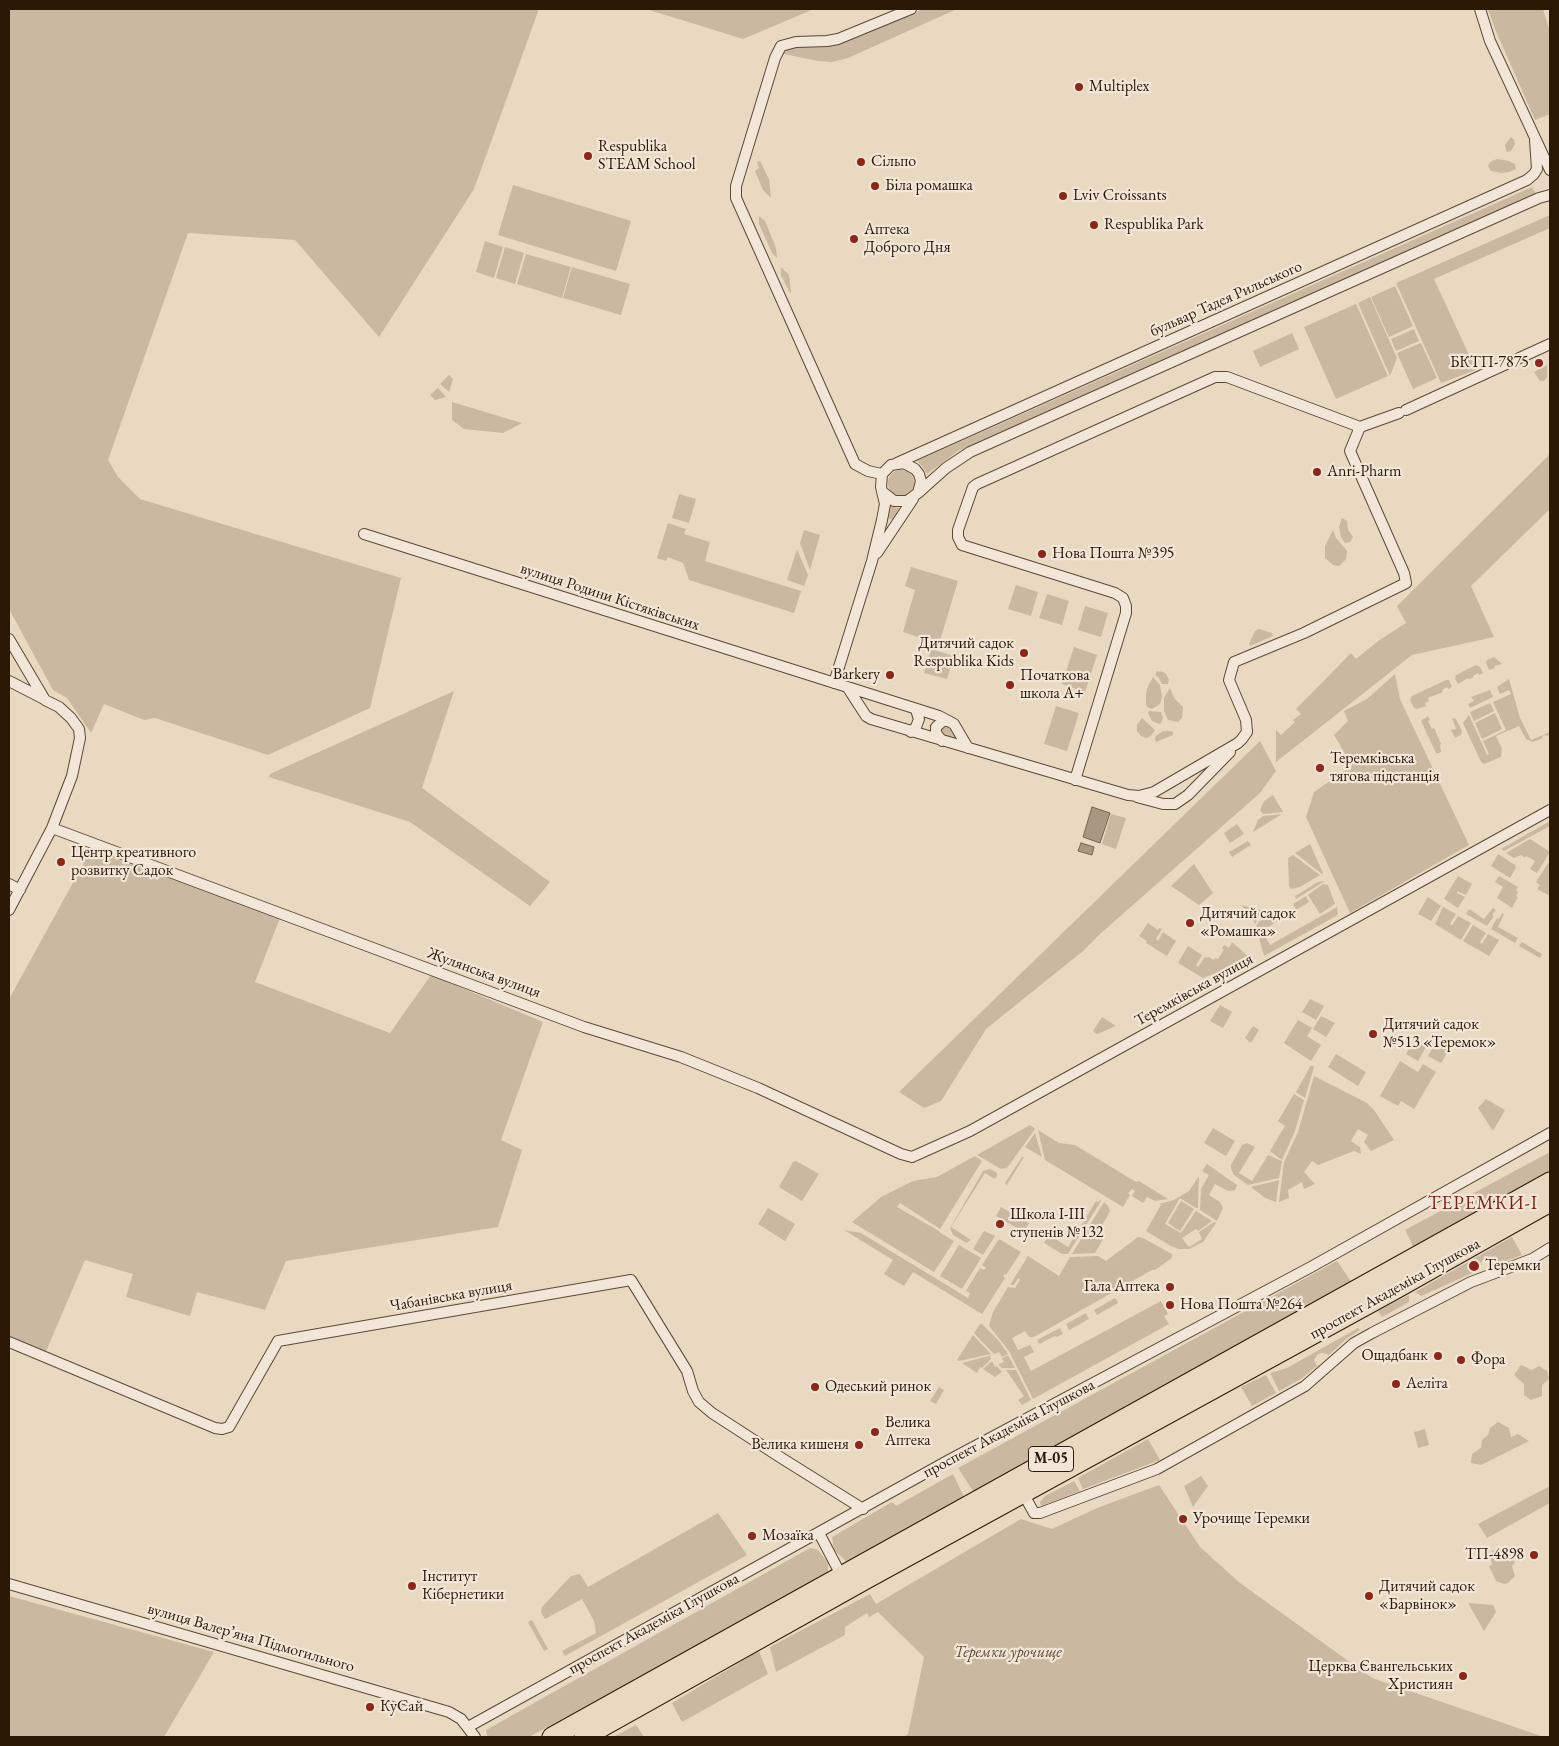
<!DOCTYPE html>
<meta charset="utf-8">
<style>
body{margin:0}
#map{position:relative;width:1559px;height:1746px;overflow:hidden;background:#ead9c1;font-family:"EB Garamond",serif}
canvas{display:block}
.frame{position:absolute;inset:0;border:10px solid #2c1905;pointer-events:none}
</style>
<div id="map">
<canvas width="1559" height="1746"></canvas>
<div class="frame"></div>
</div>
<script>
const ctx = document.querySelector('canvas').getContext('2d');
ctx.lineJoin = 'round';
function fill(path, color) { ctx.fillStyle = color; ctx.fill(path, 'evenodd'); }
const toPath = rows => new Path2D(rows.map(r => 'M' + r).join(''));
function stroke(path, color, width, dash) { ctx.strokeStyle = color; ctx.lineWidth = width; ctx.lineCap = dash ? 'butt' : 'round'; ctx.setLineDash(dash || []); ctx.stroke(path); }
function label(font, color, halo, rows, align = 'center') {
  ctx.font = font + ' "EB Garamond",serif'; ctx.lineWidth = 4.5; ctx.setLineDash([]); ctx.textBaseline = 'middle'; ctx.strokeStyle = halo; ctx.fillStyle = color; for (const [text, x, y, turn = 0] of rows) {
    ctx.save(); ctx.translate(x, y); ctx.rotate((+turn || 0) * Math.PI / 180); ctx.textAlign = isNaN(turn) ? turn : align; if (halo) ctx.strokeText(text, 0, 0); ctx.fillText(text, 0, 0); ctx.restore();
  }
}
const green = toPath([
 [9,9,539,9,474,189,379,337,295,240,188,233,108,460,118,477,140,499,401,578,370,708,268,755,155,718,144,720,104,704,91,733,67,698,53,690,9,609],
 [646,9,814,9,743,39],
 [923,9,957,9,848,58,832,62,818,61,784,54,783,51,790,46,839,44],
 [1488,9,1543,9,1550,32,1550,114,1535,120,1495,29],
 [1511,137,1514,140,1515,144,1511,151,1507,152,1505,145],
 [1497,159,1509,161,1515,164,1516,169,1509,172,1501,173,1491,171,1488,166,1490,162],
 [760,161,769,179,771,198,763,190,755,171,759,168,757,162],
 [513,185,631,221,616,271,498,235],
 [1532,187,1536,194,958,451,927,474,923,467,917,461],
 [1550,215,1550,228,1434,279,1476,370,1441,383,1396,283],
 [759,216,765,221,776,248,777,258,772,253,759,224],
 [485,241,503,247,494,278,476,272],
 [505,247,524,253,515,284,496,278],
 [526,254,571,267,562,298,517,284],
 [572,267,630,284,621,315,563,298],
 [781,267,789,275,791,292,790,293,781,275],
 [1395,286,1413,326,1389,337,1371,297],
 [1370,297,1397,358,1390,376,1358,303],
 [1356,304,1388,376,1336,399,1304,327],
 [1414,329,1419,341,1396,351,1391,339],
 [1292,333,1299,349,1260,367,1253,351],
 [1421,343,1437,378,1413,389,1397,353],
 [1547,365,1547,377,1544,381,1540,381,1534,372],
 [449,375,453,379,449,392,440,384],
 [438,388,446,397,435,400,430,395],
 [452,402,522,423,503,433,464,429,452,420],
 [1550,454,1550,509,1471,586,1494,637,1412,655,1276,762,1276,730,1281,735,1295,722,1293,720,1301,714,1296,709,1351,653,1356,659,1378,641,1406,623,1397,606],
 '888 483a13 13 0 1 1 26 0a13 13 0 1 1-26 0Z',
 [679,494,696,499,689,523,672,518],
 [890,506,902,509,895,521,887,518],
 [1342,518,1347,521,1348,530,1353,537,1350,542,1345,543,1341,537,1339,527],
 [668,523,686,529,684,534,710,542,705,561,801,591,794,613,689,580,683,563,668,557,666,561,657,558],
 [804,530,820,535,810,570,800,543],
 [1333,530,1336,538,1347,551,1346,559,1339,566,1333,565,1325,558,1325,546],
 [797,549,808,575,804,586,787,580],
 [911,567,958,581,939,644,903,632,915,590,905,586],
 [1016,585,1038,592,1031,616,1008,609],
 [1047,594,1069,601,1062,625,1039,618],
 [1085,606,1108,613,1101,637,1078,630],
 [1259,629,1272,633,1273,636,1250,646,1249,644,1255,631],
 [1074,647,1097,655,1085,692,1062,684],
 [931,649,954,656,947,679,924,673],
 [1494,657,1502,664,1494,666,1495,668,1489,670,1486,663,1487,660],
 [1476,665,1480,667,1483,673,1479,675,1478,673,1473,676,1473,678,1469,679,1468,678,1458,684,1455,679,1456,675],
 [1157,671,1163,672,1166,674,1169,680,1168,684,1162,684,1159,678,1155,675],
 [1395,674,1400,699,1469,845,1350,913,1306,817,1314,792,1352,766,1334,735,1348,721,1344,711,1367,699],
 [1153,677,1160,685,1162,697,1160,704,1152,709,1147,707,1146,704,1146,694,1148,686],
 [1509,679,1520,718,1531,740,1550,732,1550,734,1547,736,1545,735,1542,736,1543,738,1533,742,1526,739,1519,726,1496,736,1502,749,1501,757,1484,764,1481,762,1463,723,1469,715,1487,755,1489,754,1483,741,1506,730,1493,702,1511,694,1509,690,1500,694,1497,687],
 [1446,680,1449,680,1452,687,1448,689,1447,687,1442,690,1443,692,1428,698,1429,701,1425,703,1426,706,1417,709,1414,708,1410,700,1412,696],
 [1170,688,1174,698,1183,707,1182,718,1178,722,1168,720,1164,711,1164,698],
 [1490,690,1493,697,1470,708,1468,704,1474,701,1471,697],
 [454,691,422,788,550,882,530,906,410,822,269,777,270,774],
 [1490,703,1494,711,1474,721,1470,712],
 [1056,706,1079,713,1067,751,1044,744],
 [1149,711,1161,712,1163,718,1161,723,1160,724,1152,721,1148,713],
 [1495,713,1502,729,1482,739,1475,723],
 [1428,716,1430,720,1428,721,1432,729,1434,728,1441,744,1440,745,1441,752,1439,753,1436,753,1421,721],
 [1142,718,1155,730,1151,736,1147,738,1141,736,1137,731,1137,725],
 [1452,718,1456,719,1462,731,1461,735,1455,738,1451,730,1456,729],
 [941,725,949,725,961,742,941,735],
 [1163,731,1170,731,1173,732,1173,735,1156,742,1155,739,1156,736],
 [1260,741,1276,771,1260,793,1100,934,1083,951,986,1029,941,1101,924,1108,899,1092],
 [1273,795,1283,812,1263,814,1260,810,1264,801],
 [1111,814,1126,818,1116,849,1102,844],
 [1282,814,1253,832,1258,820,1263,816],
 [1550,821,1550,826,1504,851,1501,849],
 [1237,824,1244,834,1230,843,1224,833],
 [1530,839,1550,852,1537,873,1530,869,1535,861,1526,856,1525,858,1521,855,1514,858,1506,853],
 [1248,841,1251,845,1232,857,1229,852],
 [1310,844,1323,873,1322,874,1295,853],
 [91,850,280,918,255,982,390,1033,431,975,543,1022,501,1140,522,1150,498,1227,286,1261,265,1310,197,1292,190,1316,126,1297,133,1274,85,1260,44,1356,9,1342,9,999],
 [1498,854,1515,865,1516,868,1510,878,1491,866],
 [1293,855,1320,875,1300,887,1291,889,1289,886,1288,858],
 [1548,863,1550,864,1550,896,1537,889,1540,885,1536,882],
 [1194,864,1213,893,1199,905,1171,886],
 [1458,876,1472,884,1466,895,1457,891,1457,893,1465,897,1458,908,1444,899],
 [1499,876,1518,887,1516,890,1518,892,1516,896,1518,897,1512,908,1497,898,1503,887,1495,882],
 [1325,881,1296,899,1295,896,1318,882],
 [1323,884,1328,885,1335,904,1320,914,1308,895],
 [1306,896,1309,902,1296,910,1293,904],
 [1428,897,1441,906,1431,921,1418,914],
 [1241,905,1261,910,1262,913,1255,924,1250,915],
 [1337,907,1338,915,1264,956,1256,927,1259,921,1267,919,1283,909,1287,915,1262,931,1270,945],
 [1443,907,1456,914,1450,924,1452,925,1458,916,1471,923,1461,940,1435,924],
 [1493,908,1496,910,1492,915,1494,916,1487,926,1466,914,1469,909,1484,919],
 [1502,913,1504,914,1498,927,1518,938,1515,943,1491,929,1497,918,1499,919],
 [1148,923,1158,930,1159,928,1162,929,1156,939,1158,941,1163,932,1176,941,1167,956,1146,943,1147,941,1139,936],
 [1473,925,1486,933,1480,942,1482,944,1488,934,1499,940,1489,956,1463,941],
 [1232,942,1249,957,1231,967,1229,970,1227,969,1203,978,1178,963,1188,946,1202,955,1196,965,1198,967,1205,957,1207,958,1209,957,1214,960,1215,958,1218,959,1224,950,1222,948,1224,945,1229,948],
 [1522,942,1542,954,1540,958,1519,946],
 [1310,999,1324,1006,1316,1020,1302,1012],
 [1220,1005,1232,1012,1223,1028,1210,1021],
 [1321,1016,1335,1023,1326,1037,1313,1029],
 [1102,1017,1116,1026,1097,1034,1093,1031],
 [1298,1020,1312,1028,1307,1036,1321,1045,1311,1061,1284,1043],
 [1253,1026,1259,1030,1251,1043,1245,1038],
 [1414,1040,1426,1047,1418,1061,1406,1054],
 [1436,1042,1449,1050,1441,1063,1428,1056],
 [1336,1054,1366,1072,1358,1086,1328,1067],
 [1400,1061,1418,1072,1423,1064,1436,1072,1414,1109,1401,1101,1398,1106,1380,1096],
 [1311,1065,1314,1067,1305,1098,1296,1092],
 [1314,1076,1367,1103,1374,1110,1394,1140,1371,1151,1364,1142,1368,1135,1358,1129,1351,1141,1360,1147,1361,1154,1354,1151,1318,1165,1312,1161,1304,1172,1315,1184,1304,1189,1302,1182,1288,1190,1289,1198,1279,1202,1284,1162,1298,1132],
 [1294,1094,1304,1100,1295,1131,1282,1160,1270,1151,1285,1126,1278,1121],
 [1486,1099,1505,1110,1493,1131,1478,1108],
 [1030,1125,1035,1129,1007,1168,1001,1169,977,1155],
 [1213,1128,1235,1141,1226,1156,1204,1143],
 [1038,1130,1059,1143,1075,1145,1136,1182,1139,1181,1168,1199,1155,1201,1147,1197,1143,1203,1132,1196,1135,1191,1132,1189,1128,1193,1130,1195,1123,1207,1045,1160],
 [1035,1133,1042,1157,1025,1147],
 [1247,1143,1255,1147,1239,1173,1252,1181,1268,1155,1282,1161,1279,1178,1248,1185,1234,1175,1231,1169,1231,1165,1242,1145],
 [1550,1152,1550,1175,1414,1248,1405,1230],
 [975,1156,982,1161,940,1229,900,1203,897,1207,939,1231,939,1232,954,1241,934,1272,852,1222,881,1197,913,1181,937,1177],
 [1022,1157,1024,1157,1007,1185,1005,1183],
 [796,1161,819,1174,802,1201,779,1187,793,1162],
 [1207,1164,1237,1185,1235,1190,1228,1191,1215,1184,1209,1195,1220,1202,1223,1208,1217,1221,1200,1210,1201,1189,1209,1175,1202,1171],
 [990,1169,997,1173,997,1176,995,1179,985,1173,951,1227,971,1240,967,1243,953,1235,950,1228,983,1171],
 [1199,1176,1198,1208,1196,1208,1180,1198,1165,1224,1181,1233,1196,1211,1212,1221,1198,1231,1196,1229,1182,1238,1189,1247,1202,1239,1199,1232,1214,1222,1216,1223,1203,1242,1189,1249,1179,1249,1171,1246,1146,1231,1161,1205,1159,1204,1174,1200,1189,1191],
 [1279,1180,1276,1202,1265,1198,1251,1187],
 [1100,1200,1101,1201,1068,1254,1062,1254,1044,1243,1049,1235,1068,1247,1096,1201,1098,1202],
 [1181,1201,1194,1209,1180,1231,1168,1223],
 [1104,1202,1108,1206,1110,1211,1099,1231,1105,1236,1095,1253,1072,1254],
 [1001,1207,1029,1223,1024,1232,996,1216],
 [768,1208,795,1224,785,1241,758,1224],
 [844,1230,861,1233,968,1298,970,1293,966,1291,980,1268,984,1270,986,1268,982,1265,999,1239,1021,1252,1006,1275,1004,1274,1003,1276,1005,1278,982,1314,913,1272,904,1286,884,1274,893,1260],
 [984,1231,995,1236,983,1255,973,1249],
 [1138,1237,1143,1238,1172,1254,1172,1258,1155,1270,1152,1270,1034,1337,1029,1337,1025,1331,1012,1338,1018,1350,1030,1345,1034,1352,1024,1357,1031,1371,1161,1301,1168,1314,1164,1316,1169,1324,1033,1399,1009,1351,989,1326,993,1312,1008,1287,1015,1288,1020,1280,1018,1278,1014,1285,1010,1285,1028,1256,1059,1276,1070,1257,1098,1256,1106,1261],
 [1512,1237,1522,1255,1495,1265,1492,1260,1483,1260,1480,1264,1479,1270,1421,1296,1415,1292],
 [959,1245,981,1258,962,1289,940,1276],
 [1337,1261,1352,1283,973,1491,958,1468],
 [1409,1295,1409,1302,1382,1317,1378,1311],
 [1115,1298,1118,1303,1097,1315,1094,1310],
 [1086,1313,1089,1319,1069,1330,1066,1324],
 [981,1323,999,1341,1008,1354,1002,1357,999,1352,994,1354,974,1333],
 [1060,1328,1063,1334,1056,1337,1055,1336,1039,1344,1037,1340],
 [1358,1328,1360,1330,1346,1339,1329,1355,1323,1353,1318,1354,1314,1360,1317,1366,1301,1379,1279,1391,1270,1373,1287,1368],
 [973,1335,991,1354,959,1361,957,1360],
 [992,1355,990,1357,991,1359,982,1368,980,1367,977,1373,962,1363],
 [1008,1355,1015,1368,1002,1368,998,1365,1004,1362,1002,1358],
 [992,1361,995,1367,997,1366,1002,1372,995,1377,983,1369],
 [1521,1365,1532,1370,1539,1366,1547,1371,1549,1379,1542,1385,1542,1396,1531,1400,1524,1395,1524,1384,1514,1375],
 [1006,1370,1016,1370,1031,1400,1022,1405,1018,1400,1024,1396],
 [1266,1375,1276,1393,1252,1406,1241,1387],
 [939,1387,944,1390,936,1404,930,1401],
 [1498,1422,1509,1428,1511,1437,1518,1434,1529,1441,1481,1465,1471,1463,1472,1454,1481,1448,1482,1440,1488,1435,1490,1428],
 [1425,1429,1429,1445,1418,1448,1414,1432],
 [1148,1439,1160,1460,1083,1489,1078,1478],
 [953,1474,964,1497,847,1562,834,1550,832,1537,892,1502,896,1506],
 [1201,1476,1208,1486,1193,1507,1184,1486],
 [1074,1481,1080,1491,1041,1506,1040,1502,1045,1496],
 [1159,1485,1200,1547,1240,1583,1372,1678,1544,1737,904,1737,908,1734,924,1657,878,1612,869,1617,867,1613,845,1627,845,1635,776,1672,770,1647,870,1594,876,1604,1021,1519,1052,1529,1097,1508],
 [1550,1486,1550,1503,1487,1538,1478,1524],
 [718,1513,747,1555,565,1656,562,1651,596,1633,594,1621,582,1599,545,1619,541,1612,542,1607,571,1576,580,1574,588,1587],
 [810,1548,817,1549,828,1563,828,1574,529,1737,488,1737,487,1735,486,1730],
 [1499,1548,1506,1549,1515,1563,1512,1566,1515,1576,1508,1583,1504,1584,1496,1581,1489,1566,1492,1565,1490,1556,1492,1551],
 [9,1596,214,1652,164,1737,9,1737],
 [1468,1603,1493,1605,1496,1612,1484,1631],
 [532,1620,548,1649,544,1651,528,1622],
 [759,1651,768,1674,682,1722,672,1703],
 [636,1725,644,1737,613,1737]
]);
const water = toPath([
 [1092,807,1110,813,1100,843,1083,837,1092,807],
 [1081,843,1094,847,1092,855,1078,851,1081,843]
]);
const street = toPath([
 [1480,9,1490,41,1550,170],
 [1406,410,1550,344],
 [897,463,1527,180,1534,174,1537,169,1535,140],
 [882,474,868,471,855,464,736,198,736,186,775,58,781,46,796,42,827,41,838,39,911,9],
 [918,493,946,468,970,452,1539,198,1550,195],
 [364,534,939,716,954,724,968,748],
 [877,553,913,499],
 [9,639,45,700,59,707,71,718,79,729,80,738,72,776,52,828,9,910],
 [9,681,44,699],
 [834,683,872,561,882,520,885,504,881,487,882,474,891,465,904,463,915,469,919,474,921,481,918,493,907,501,894,501,884,493],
 [848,688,866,716,871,719,1128,795,1139,796,1154,792,1238,743,1242,739,1247,732,1246,720,1229,680,1234,662,1304,633,1406,583,1404,573,1350,451,1360,427,1399,413],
 [911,732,916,727,919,719,916,710],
 [942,741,936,733,936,727,943,721,949,721],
 [1075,780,1126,613,1126,606,1123,598,1115,593,962,545,958,537,958,530,973,487,977,484,1215,377,1227,377,1360,427],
 [1137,797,1163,804,1175,804,1188,795,1230,752],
 [52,828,584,1027,681,1057,758,1088,901,1154,912,1157,970,1131,1550,810],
 [9,884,20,890],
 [9,1342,215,1428,222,1429,229,1427,278,1341,631,1280,687,1371,693,1391,699,1402,712,1413,783,1459,863,1509],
 [1023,1493,1034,1513,1040,1513,1157,1469,1305,1386,1354,1343,1372,1333,1471,1282,1532,1259,1550,1248],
 [819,1533,841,1575],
 [9,1584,449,1712,461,1719,475,1737],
 [468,1727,949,1460,1311,1267,1550,1133]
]);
const highway = toPath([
 [552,1737,1550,1182],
 [584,1737,868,1578,1394,1290,1550,1202]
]);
const markers = [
 [1079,87,5,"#8f2418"],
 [588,156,5,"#8f2418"],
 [861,162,5,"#8f2418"],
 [875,186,5,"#8f2418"],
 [1063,196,5,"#8f2418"],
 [1094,225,5,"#8f2418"],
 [854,239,5,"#8f2418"],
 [1539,363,5,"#8f2418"],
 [1317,472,5,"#8f2418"],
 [1042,554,5,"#8f2418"],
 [1024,653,5,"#8f2418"],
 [890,675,5,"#8f2418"],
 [1010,685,5,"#8f2418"],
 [1320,768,5,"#8f2418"],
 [61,862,5,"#8f2418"],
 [1190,923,5,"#8f2418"],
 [1373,1034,5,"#8f2418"],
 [1000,1224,5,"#8f2418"],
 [1474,1266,6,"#8f2418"],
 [1170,1287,5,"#8f2418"],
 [1170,1305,5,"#8f2418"],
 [1438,1356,5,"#8f2418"],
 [1461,1360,5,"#8f2418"],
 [1396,1384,5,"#8f2418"],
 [815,1387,5,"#8f2418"],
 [875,1432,5,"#8f2418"],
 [859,1445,5,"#8f2418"],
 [1183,1519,5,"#8f2418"],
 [752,1536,5,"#8f2418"],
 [1534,1555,5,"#8f2418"],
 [412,1586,5,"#8f2418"],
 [1369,1596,5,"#8f2418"],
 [1463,1676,5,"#8f2418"],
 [370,1707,5,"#8f2418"]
];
const shields = [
 [1051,1459,45]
];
const shieldNames = [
 ["М-05",1051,1459]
];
const poiNames = [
 ["Multiplex",1089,87],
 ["Respublika",598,147],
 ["STEAM School",598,165],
 ["Сільпо",871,162],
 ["Біла ромашка",885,186],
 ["Lviv Croissants",1073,196],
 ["Respublika Park",1104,225],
 ["Аптека",864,230],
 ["Доброго Дня",864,248],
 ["БКТП-7875",1529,363,"right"],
 ["Anri-Pharm",1327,472],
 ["Нова Пошта №395",1052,554],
 ["Дитячий садок",1014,644,"right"],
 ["Respublika Kids",1014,662,"right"],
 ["Barkery",880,675,"right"],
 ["Початкова",1020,676],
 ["школа А+",1020,694],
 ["Теремківська",1330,759],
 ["тягова підстанція",1330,777],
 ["Центр креативного",71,853],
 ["розвитку Садок",71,871],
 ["Дитячий садок",1200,914],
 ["«Ромашка»",1200,932],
 ["Дитячий садок",1383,1025],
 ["№513 «Теремок»",1383,1043],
 ["Школа І-ІІІ",1010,1215],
 ["ступенів №132",1010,1233],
 ["Теремки",1485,1266],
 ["Гала Аптека",1160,1287,"right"],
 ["Нова Пошта №264",1180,1305],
 ["Ощадбанк",1428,1356,"right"],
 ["Фора",1471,1360],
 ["Аеліта",1406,1384],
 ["Одеський ринок",825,1387],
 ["Велика",885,1423],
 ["Аптека",885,1441],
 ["Велика кишеня",849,1445,"right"],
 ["Урочище Теремки",1193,1519],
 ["Мозаїка",762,1536],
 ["ТП-4898",1524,1555,"right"],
 ["Інститут",422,1577],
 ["Кібернетики",422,1595],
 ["Дитячий садок",1379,1587],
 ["«Барвінок»",1379,1605],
 ["Церква Євангельських",1453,1667,"right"],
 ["Християн",1453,1685,"right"],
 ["КуСай",380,1707]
];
const streetNames = [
 ["бульвар Тадея Рильського",1226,299,-24],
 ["вулиця Родини Кістяківських",610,597,18],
 ["Жулянська вулиця",484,973,20],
 ["Теремківська вулиця",1194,990,-29],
 ["проспект Академіка Глушкова",1395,1289,-29],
 ["Чабанівська вулиця",451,1296,-10],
 ["проспект Академіка Глушкова",1009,1429,-28],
 ["проспект Академіка Глушкова",654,1624,-29],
 ["вулиця Валерʼяна Підмогильного",251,1638,16]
];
const parkNames = [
 ["Теремки урочище",1008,1653]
];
const quarterNames = [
 ["ТЕРЕМКИ-І",1483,1204]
];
fill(green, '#cab8a1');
fill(water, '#a99881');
stroke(water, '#77654f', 1);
stroke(street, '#5c4934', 12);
stroke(highway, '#2c1905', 21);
stroke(street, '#f1e6d7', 10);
stroke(highway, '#ead9c1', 19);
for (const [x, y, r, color] of markers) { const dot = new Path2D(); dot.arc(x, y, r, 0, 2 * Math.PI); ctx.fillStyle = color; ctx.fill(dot); stroke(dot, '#f1e6d7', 2); }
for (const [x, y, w] of shields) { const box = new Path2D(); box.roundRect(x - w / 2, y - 12.5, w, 25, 4); ctx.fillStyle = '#f1e6d7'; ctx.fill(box); stroke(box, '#2c1905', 1); }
label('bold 15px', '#2c1905', null, shieldNames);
label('16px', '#2c1905', '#f1e6d7', poiNames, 'left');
label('16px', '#2c1905', '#f1e6d7', streetNames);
label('italic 16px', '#5b4934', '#f1e6d7', parkNames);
ctx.letterSpacing = '1px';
label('19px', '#7a1f14', '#f1e6d7', quarterNames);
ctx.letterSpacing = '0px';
</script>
